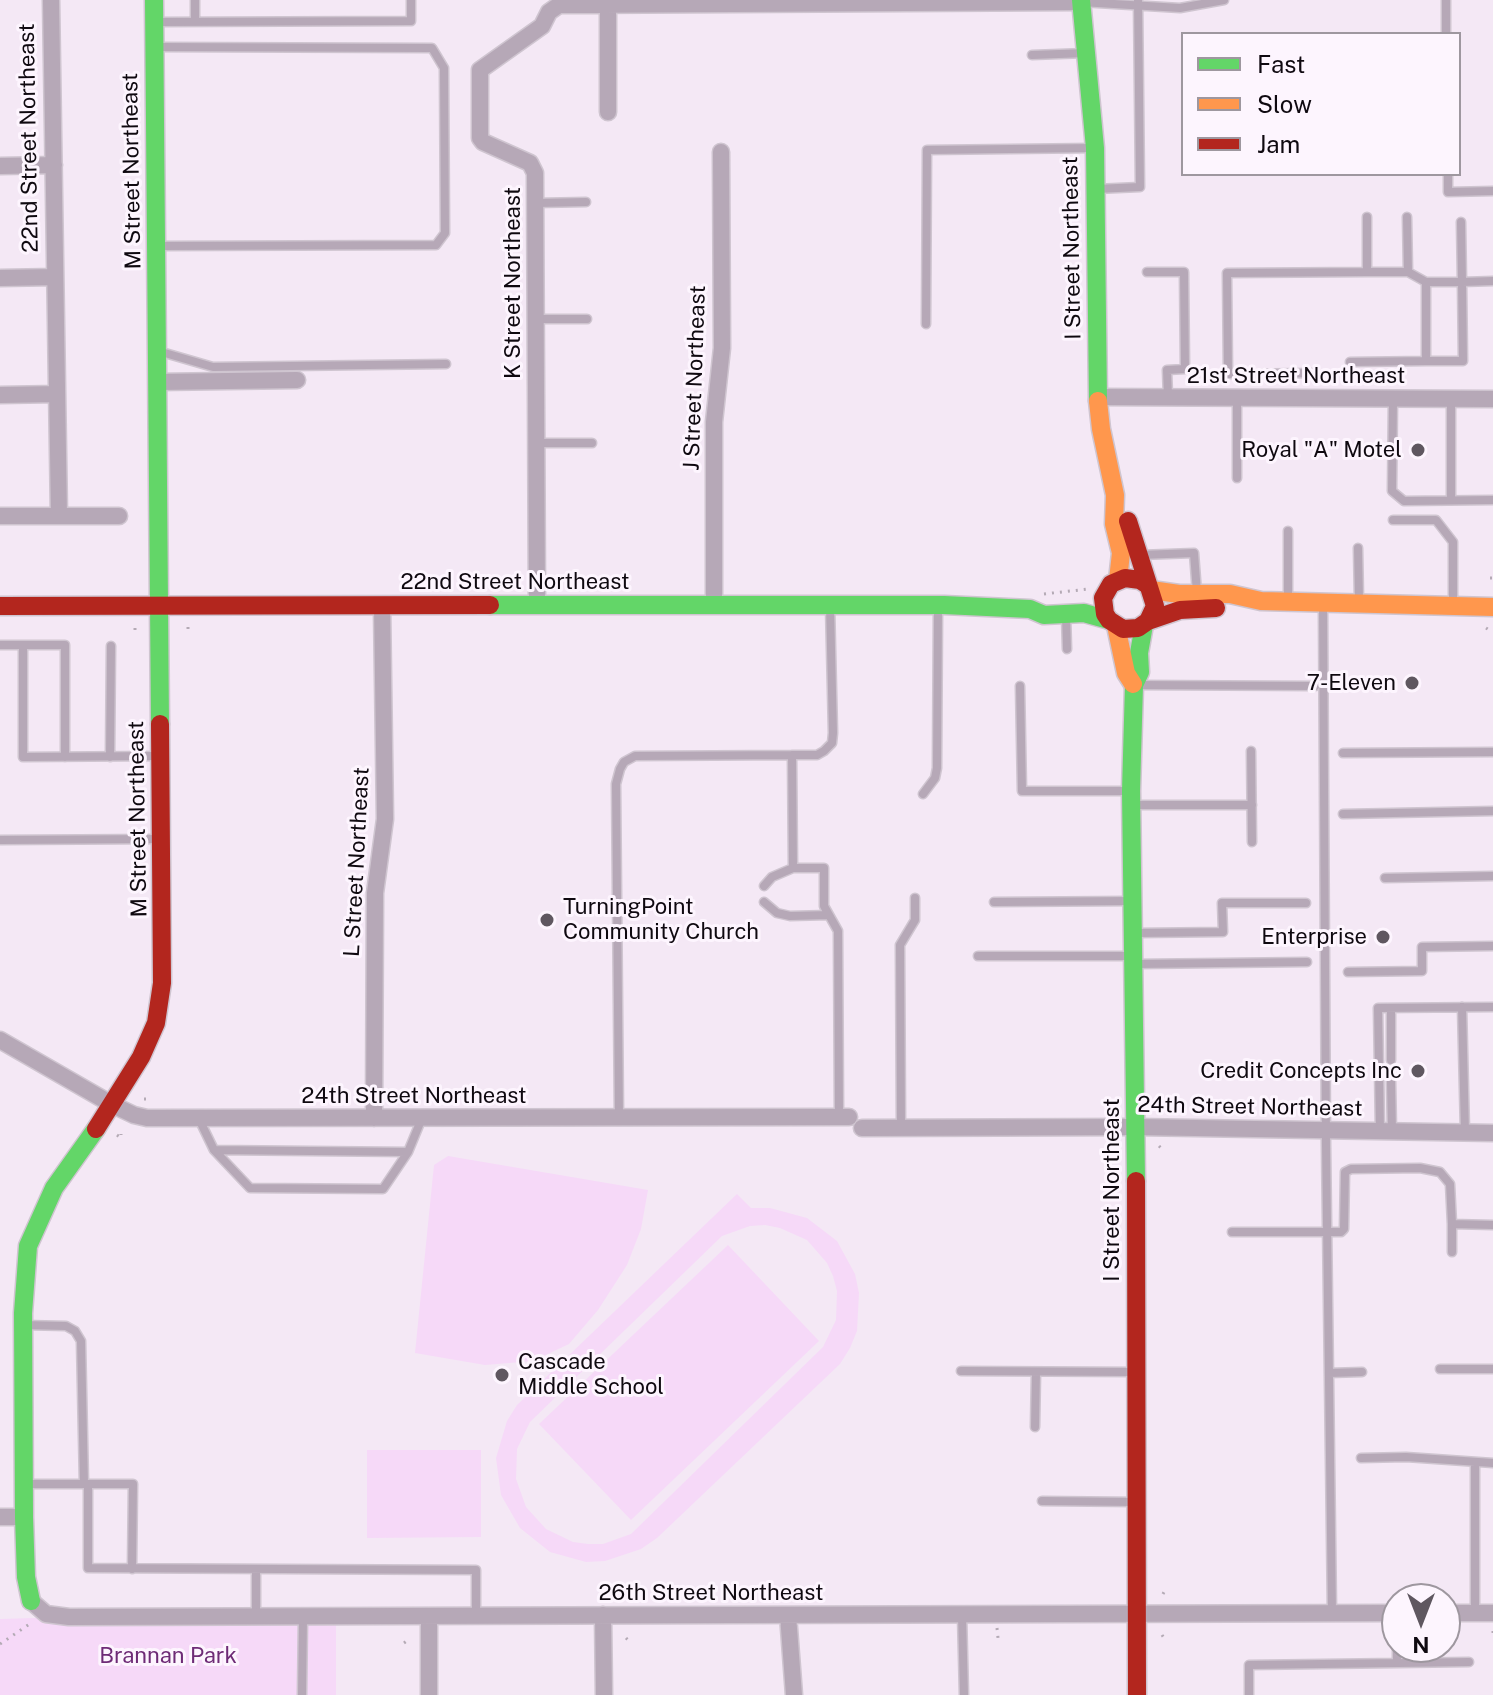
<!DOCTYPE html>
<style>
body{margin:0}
#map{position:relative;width:1493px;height:1695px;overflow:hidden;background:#f4e8f5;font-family:"Public Sans",sans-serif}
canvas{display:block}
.legend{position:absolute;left:1181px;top:32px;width:280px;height:144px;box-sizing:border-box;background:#fdf5fe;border:2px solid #9e979f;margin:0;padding:10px 14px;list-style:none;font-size:24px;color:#0f0910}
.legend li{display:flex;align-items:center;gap:16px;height:40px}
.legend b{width:40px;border:2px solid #9e979f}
.north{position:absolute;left:1381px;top:1583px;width:80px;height:80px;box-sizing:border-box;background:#fdf5fe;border:2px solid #9e979f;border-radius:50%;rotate:180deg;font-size:22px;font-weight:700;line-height:32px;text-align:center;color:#0f0910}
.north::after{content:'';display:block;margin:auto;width:28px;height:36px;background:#5f5760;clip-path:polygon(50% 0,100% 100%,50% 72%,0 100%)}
</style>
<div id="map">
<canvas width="1493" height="1695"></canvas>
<ul class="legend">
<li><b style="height:10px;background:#63d668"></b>Fast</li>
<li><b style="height:10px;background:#ff974d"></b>Slow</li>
<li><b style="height:10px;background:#b3261e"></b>Jam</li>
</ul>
<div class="north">N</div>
</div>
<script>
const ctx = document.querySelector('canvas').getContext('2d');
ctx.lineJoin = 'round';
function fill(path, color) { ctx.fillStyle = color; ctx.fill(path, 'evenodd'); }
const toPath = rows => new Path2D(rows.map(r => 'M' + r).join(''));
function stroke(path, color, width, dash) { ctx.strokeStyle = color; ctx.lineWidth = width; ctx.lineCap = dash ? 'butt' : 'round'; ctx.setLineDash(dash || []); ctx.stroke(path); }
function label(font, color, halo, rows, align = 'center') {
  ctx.font = font + ' "Public Sans",sans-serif'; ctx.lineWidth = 6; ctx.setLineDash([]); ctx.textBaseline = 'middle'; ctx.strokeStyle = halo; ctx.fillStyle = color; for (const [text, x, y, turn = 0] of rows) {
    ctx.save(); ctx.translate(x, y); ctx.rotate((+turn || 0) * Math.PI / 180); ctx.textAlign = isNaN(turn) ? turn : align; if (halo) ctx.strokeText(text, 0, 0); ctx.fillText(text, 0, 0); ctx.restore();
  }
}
const green = toPath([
 [448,1156,648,1190,641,1229,627,1265,598,1310,569,1344,533,1361,485,1365,415,1353,434,1165],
 [737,1194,751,1208,770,1208,807,1218,837,1241,855,1274,859,1293,857,1331,850,1348,840,1364,657,1538,641,1549,605,1561,586,1562,550,1552,520,1528,501,1495,496,1458,507,1421,517,1405],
 [765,1225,780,1228,807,1240,827,1263,833,1276,837,1291,836,1320,823,1347,631,1534,603,1544,588,1544,573,1542,546,1529,526,1507,516,1479,517,1449,530,1422,722,1236,750,1226],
 [728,1245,819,1341,631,1520,539,1424],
 [367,1450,481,1450,481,1537,367,1538],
 [69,1617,336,1618,336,1695,0,1695,0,1619]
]);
const path = toPath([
 [1490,578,1493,578],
 [1044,594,1088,589],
 [188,627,188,629],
 [1486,628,1489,630],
 [135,630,135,627],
 [144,1099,149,1099],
 [117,1135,121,1138,121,1134],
 [1113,1145,1114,1148],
 [1159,1146,1161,1148],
 [1163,1594,1164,1592],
 [997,1628,998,1638],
 [1493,1631,1493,1637],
 [1162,1635,1166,1641],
 [626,1638,629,1641],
 [404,1643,408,1640],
 [0,1644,31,1623]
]);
const lane = toPath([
 [195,0,195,22],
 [1446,0,1446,34],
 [1081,2,1180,8,1224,0],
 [157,22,411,21,411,0],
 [155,47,432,48,444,68,445,233,436,245,158,246],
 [1032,55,1086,53],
 [1448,174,1448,192,1493,191],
 [1096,189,1140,187,1138,0],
 [536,203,586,202],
 [1367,217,1367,272,1408,272],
 [1407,217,1408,272,1426,282],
 [1461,222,1462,282,1463,361,1426,361,1426,282,1462,282,1493,281],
 [1147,272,1184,272,1185,369,1167,370,1168,397],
 [536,319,587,319],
 [926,324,927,150,1094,148],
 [158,351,213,367,446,364],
 [1350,362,1426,361],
 [1316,373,1228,374,1227,273,1367,272],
 [1237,398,1237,478],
 [1393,399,1392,491,1404,501,1493,500],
 [1451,399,1451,500],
 [537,443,592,443],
 [1393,520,1436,520,1453,542,1453,605],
 [1288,531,1288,600],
 [1358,548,1359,600],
 [1140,555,1194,553,1197,593],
 [1323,606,1326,1145,1332,1613],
 [1066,615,1067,649],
 [0,645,65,645,65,757],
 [23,645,23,757,159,756],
 [1135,685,1315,686],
 [1020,686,1022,791,1130,791],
 [1251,751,1252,842],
 [1343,753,1493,752],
 [792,755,793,868,824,868,824,906,838,931,839,1116],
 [110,757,111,646],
 [923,794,935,778,937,768,938,607],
 [1132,805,1252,805],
 [1343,814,1493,811],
 [0,840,159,839],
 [1385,878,1493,876],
 [764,886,772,877,793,868],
 [764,902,777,913,790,916,829,915],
 [994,902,1132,901],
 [1137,933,1223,932,1222,903,1306,903],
 [978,956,1133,956],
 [1136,964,1307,962],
 [1348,972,1422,971,1422,947,1493,946],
 [1462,1007,1465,1132],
 [1391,1008,1391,1060],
 [1391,1081,1392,1131],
 [619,1118,616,784,620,769,624,762,635,756,792,755,817,755,824,751,832,743,833,733,830,606],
 [199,1119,214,1150,408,1152,422,1118],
 [901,1127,900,945,915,920,915,898],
 [1380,1131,1378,1008,1493,1007],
 [214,1150,250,1188,383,1189,408,1152],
 [1452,1224,1452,1252],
 [1232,1232,1341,1232,1344,1229,1345,1172,1351,1169,1420,1168,1440,1172,1450,1184,1452,1224,1493,1225],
 [24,1325,66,1326,75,1331,81,1341,84,1484],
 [1440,1369,1493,1369],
 [961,1371,1135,1372],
 [1329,1373,1362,1372],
 [1035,1427,1036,1372],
 [1361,1458,1406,1457,1493,1463],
 [1475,1462,1475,1613],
 [27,1484,88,1484,88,1568,476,1570,476,1616],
 [88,1484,133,1484,132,1569],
 [1042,1501,1136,1502],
 [962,1615,964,1695],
 [256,1616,256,1569],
 [1397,1663,1469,1662],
 [302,1695,303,1618],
 [1249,1695,1249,1665,1397,1663,1397,1647]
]);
const street = toPath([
 [51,0,59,516],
 [608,112,608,0],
 [0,166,54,165],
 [0,278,55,277],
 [158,382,297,380],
 [0,395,57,394],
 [1098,397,1493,399],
 [0,516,119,516],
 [537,605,535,173,530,163,483,142,480,138,480,70,542,26,549,12,559,5,1081,2],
 [714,605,714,422,722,348,721,152],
 [0,1040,113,1105,134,1115,147,1118,849,1117],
 [374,1118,375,893,385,819,382,607],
 [862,1128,1136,1127,1493,1133],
 [0,1517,24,1517],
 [31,1601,46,1614,69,1617,1397,1613],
 [1445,1613,1493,1613],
 [603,1615,604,1695],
 [788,1615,794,1695],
 [429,1695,429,1616]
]);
const fast = toPath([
 [154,0,160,724],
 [1081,0,1095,148,1098,401],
 [490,605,944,605,1030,609,1044,615,1084,613,1109,620],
 [1136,1181,1131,791,1134,685,1140,672,1139,653,1144,625],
 [31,1601,26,1577,24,1517,23,1313,28,1246,54,1188,96,1129]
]);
const slow = toPath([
 [1098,401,1101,429,1115,495,1114,524,1121,553,1118,580],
 [1151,590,1179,594,1230,594,1261,601,1493,607],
 [1116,626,1126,673,1133,684]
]);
const jam = toPath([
 [1128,521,1155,606,1148,621,1138,628,1123,629,1109,620,1105,614,1103,598,1111,584,1125,578,1140,580,1146,584],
 [0,606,490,605],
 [1148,621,1180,610,1216,608],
 [96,1129,141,1057,156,1023,162,983,160,724],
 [1136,1181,1137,1695]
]);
const markers = [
 [1418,450,8,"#5f5760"],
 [1412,683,8,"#5f5760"],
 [547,920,8,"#5f5760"],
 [1383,937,8,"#5f5760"],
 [1418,1071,8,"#5f5760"],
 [502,1375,8,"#5f5760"]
];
const streetNames = [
 ["22nd Street Northeast",29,138,-91],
 ["M Street Northeast",132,171,-91],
 ["I Street Northeast",1072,248,-91],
 ["K Street Northeast",513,283,-90],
 ["21st Street Northeast",1296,376],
 ["J Street Northeast",695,378,-88],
 ["22nd Street Northeast",515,582],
 ["M Street Northeast",138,819,-91],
 ["L Street Northeast",357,862,-87],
 ["24th Street Northeast",414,1096],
 ["24th Street Northeast",1250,1107,1],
 ["I Street Northeast",1112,1190,-90],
 ["26th Street Northeast",711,1593]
];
const poiNames = [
 ["Royal \"A\" Motel",1402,450],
 ["7-Eleven",1396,683],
 ["TurningPoint",563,907,"left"],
 ["Community Church",563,932,"left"],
 ["Enterprise",1367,937],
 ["Credit Concepts Inc",1402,1071],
 ["Cascade",518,1362,"left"],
 ["Middle School",518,1387,"left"]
];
const parkNames = [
 ["Brannan Park",168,1656]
];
fill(green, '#f6d9f8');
stroke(lane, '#cfc5d0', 11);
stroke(street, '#cfc5d0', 19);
stroke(fast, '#cfc5d0', 21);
stroke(slow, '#cfc5d0', 21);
stroke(jam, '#cfc5d0', 21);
stroke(path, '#b4aab5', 3, [2, 6]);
stroke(lane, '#b6a8b7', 8);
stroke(street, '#b6a8b7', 16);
stroke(fast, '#63d668', 18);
stroke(slow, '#ff974d', 18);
stroke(jam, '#b3261e', 18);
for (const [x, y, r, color] of markers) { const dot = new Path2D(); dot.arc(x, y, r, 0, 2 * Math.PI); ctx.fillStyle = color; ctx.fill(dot); stroke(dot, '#fdf5fe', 3); }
label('22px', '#0f0910', '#fdf5fe', streetNames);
label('22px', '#0f0910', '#fdf5fe', poiNames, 'right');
label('22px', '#6e2b76', '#fdf5fe', parkNames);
</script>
